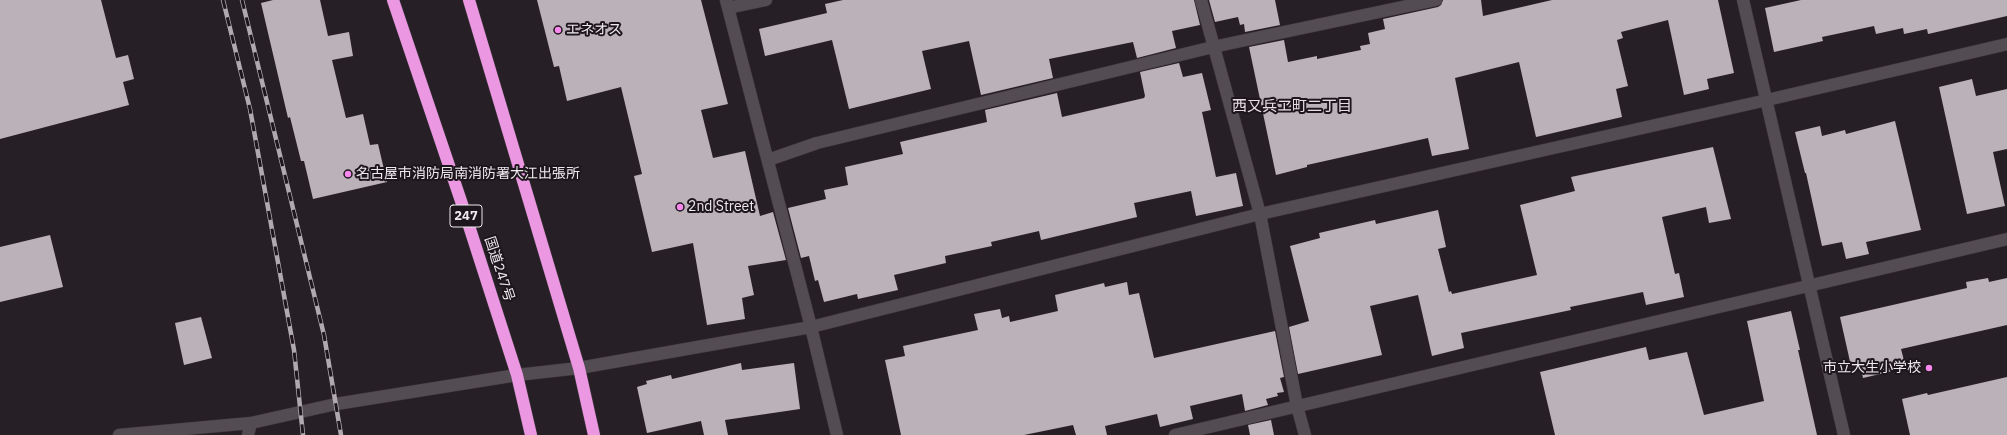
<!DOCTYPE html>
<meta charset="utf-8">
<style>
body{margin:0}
canvas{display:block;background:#271f26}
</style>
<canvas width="2007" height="435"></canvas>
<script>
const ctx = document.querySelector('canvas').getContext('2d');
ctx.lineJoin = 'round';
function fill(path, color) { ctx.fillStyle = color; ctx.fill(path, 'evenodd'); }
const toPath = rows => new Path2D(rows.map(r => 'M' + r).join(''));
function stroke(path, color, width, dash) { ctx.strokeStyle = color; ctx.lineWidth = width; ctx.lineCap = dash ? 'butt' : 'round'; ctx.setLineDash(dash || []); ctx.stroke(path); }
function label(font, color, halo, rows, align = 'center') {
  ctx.font = font + ' "IBM Plex Sans","Noto Sans JP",sans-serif'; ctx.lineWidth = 4; ctx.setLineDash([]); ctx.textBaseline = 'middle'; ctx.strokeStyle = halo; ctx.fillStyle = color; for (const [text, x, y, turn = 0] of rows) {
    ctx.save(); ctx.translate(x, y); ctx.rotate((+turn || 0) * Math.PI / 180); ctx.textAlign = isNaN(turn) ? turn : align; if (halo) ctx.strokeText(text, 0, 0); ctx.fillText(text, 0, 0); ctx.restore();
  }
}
const building = toPath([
 [0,0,101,0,116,58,128,55,134,79,123,82,129,105,0,139],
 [273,0,320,0,328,36,349,32,353,56,332,60,346,118,363,114,370,145,378,144,387,182,313,199,304,161,301,161,290,117,288,118,261,3],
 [537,0,701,0,728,104,701,110,713,158,745,151,760,216,773,212,786,260,748,266,754,295,742,298,745,319,707,325,693,243,652,252,634,176,642,174,621,87,567,101,559,66,554,67],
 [843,0,1194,0,1200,25,1172,31,1176,48,1137,58,1133,42,1049,59,1053,78,981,95,969,41,922,51,931,89,849,109,832,40,765,56,759,29,827,13,825,4],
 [1209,0,1275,0,1280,25,1245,32,1244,24,1240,25,1238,17,1215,22],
 [1443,0,1481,0,1483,16,1552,0,1718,0,1734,73,1707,79,1709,89,1684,95,1668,20,1621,32,1623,38,1617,40,1628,86,1616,89,1622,117,1536,137,1519,62,1455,78,1469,149,1432,156,1428,138,1307,165,1307,167,1276,175,1249,47,1284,40,1288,62,1317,56,1317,59,1361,50,1360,46,1370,44,1368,33,1385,29,1383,19,1438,7,1441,5],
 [1801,0,2007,0,2007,16,1928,34,1927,29,1904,34,1903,28,1876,34,1874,26,1822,37,1823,41,1774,52,1765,8],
 [1179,63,1183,77,1202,73,1211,110,1202,112,1216,177,1236,173,1243,206,1196,216,1191,191,1134,203,1137,217,1041,240,1039,231,991,242,992,246,945,256,946,263,894,275,898,290,858,299,857,294,824,302,818,280,815,281,809,256,801,258,788,208,826,199,824,190,848,185,845,167,903,154,900,142,987,122,985,110,1057,93,1062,117,1144,98,1145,96,1140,72],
 [1972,79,1976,96,2007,89,2007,149,1993,152,2005,206,1967,214,1939,87],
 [1895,121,1921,230,1866,242,1869,254,1846,259,1842,242,1822,246,1806,173,1805,173,1795,132,1820,126,1822,136,1845,130,1846,134],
 [1713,147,1731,219,1709,223,1706,207,1662,217,1675,274,1679,273,1684,297,1646,305,1643,292,1570,307,1571,310,1461,333,1464,348,1432,356,1418,295,1370,306,1382,355,1298,374,1289,327,1309,321,1290,246,1320,238,1319,233,1375,220,1376,224,1438,210,1446,247,1438,249,1449,292,1451,291,1452,294,1537,275,1520,205,1575,191,1571,177],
 [50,235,63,287,0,302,0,247],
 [1988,278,1989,282,2007,278,2007,325,1901,349,1906,368,1863,378,1860,364,1851,366,1840,317,1967,288,1966,282],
 [1127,282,1129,295,1139,293,1154,358,1275,331,1284,377,1280,378,1284,392,1277,393,1278,396,1266,399,1268,405,1245,411,1242,394,1190,406,1193,419,1160,427,1157,414,1105,426,1107,435,1076,435,1073,425,1024,435,901,435,885,360,905,356,903,346,978,330,974,314,1000,309,1002,318,1009,316,1010,322,1058,311,1055,295,1104,283,1105,287],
 [1791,311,1800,350,1798,350,1817,435,1555,435,1540,372,1646,347,1649,360,1687,352,1704,415,1764,401,1747,321],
 [201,317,212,358,184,365,175,323],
 [741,363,742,370,794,363,800,409,725,420,728,435,704,435,701,421,647,433,637,387,647,384,646,381,671,375,672,379],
 [2007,377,2007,435,1910,435,1902,399,1927,393,1928,395],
 [1271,420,1274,435,1250,435,1248,425]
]);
const minor = toPath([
 [726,0,811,327,837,435],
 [1201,0,1260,214,1297,406,1305,435],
 [1743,0,1844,435],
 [728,8,766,0],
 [768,160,817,143,1213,47,1436,0],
 [119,435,251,423],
 [248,435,251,423,336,404,517,375,579,368,811,327,1260,214,1767,100,2007,44],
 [1175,435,2007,239]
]);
const highway = toPath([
 [393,0,461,201,517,375,531,435],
 [469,0,579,368,594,435]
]);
const rail = toPath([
 [223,0,250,109,294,350,303,435],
 [242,0,324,335,341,435]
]);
const markers = [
 [558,30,4,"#f788ec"],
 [348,174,4,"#f788ec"],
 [680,207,4,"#f788ec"],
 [1929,368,4,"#f788ec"]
];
const shields = [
 [466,216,32]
];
const shieldNames = [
 ["247",466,216]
];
const poiNames = [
 ["エネオス",566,30],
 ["名古屋市消防局南消防署大江出張所",356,174],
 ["2nd Street",688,207],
 ["市立大生小学校",1921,368,"right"]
];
const streetNames = [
 ["国道247号",499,269,72]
];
const neighbourhoodNames = [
 ["西又兵ヱ町二丁目",1292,107]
];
fill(building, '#bbb1b9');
stroke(minor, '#413a40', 13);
stroke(highway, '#413a40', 13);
stroke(minor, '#544c53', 12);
stroke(highway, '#ec97e2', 12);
stroke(rail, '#b0aaaf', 4.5);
stroke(rail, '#1d161c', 3, [9]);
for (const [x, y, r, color] of markers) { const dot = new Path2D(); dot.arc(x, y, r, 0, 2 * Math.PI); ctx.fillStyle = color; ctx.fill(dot); stroke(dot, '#1d161c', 1.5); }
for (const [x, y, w] of shields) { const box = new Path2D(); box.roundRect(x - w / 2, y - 11, w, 22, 3); ctx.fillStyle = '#1d161c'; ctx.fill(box); stroke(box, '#eee9ed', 1); }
label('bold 13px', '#eee9ed', null, shieldNames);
label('14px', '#eee9ed', '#1d161c', poiNames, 'left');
label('14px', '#eee9ed', '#1d161c', streetNames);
label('15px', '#e8dee6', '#1d161c', neighbourhoodNames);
</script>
